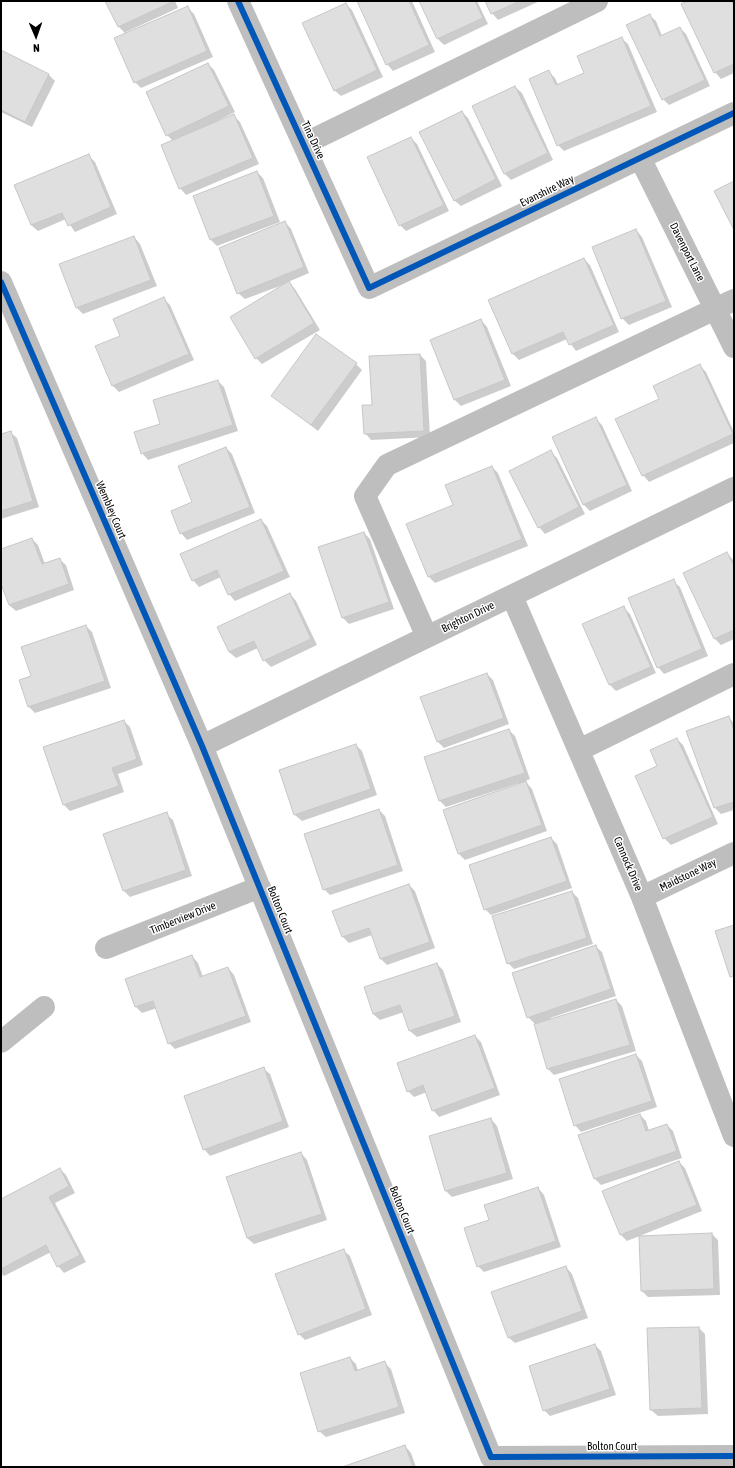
<!DOCTYPE html>
<style>
body{margin:0}
#map{position:relative;width:735px;height:1468px;overflow:hidden;background:#fff;font-family:"Asap Condensed",sans-serif}
canvas{display:block}
.frame{position:absolute;inset:0;border:2px solid #000;pointer-events:none}
.north{position:absolute;left:16px;top:16px;width:40px;height:40px;-webkit-text-stroke:3px #fff;paint-order:stroke;rotate:178deg;font-size:11px;font-weight:700;line-height:16px;text-align:center;color:#000}
.north::after{content:'';display:block;margin:auto;width:14px;height:18px;background:#000;clip-path:polygon(50% 0,100% 100%,50% 72%,0 100%)}
</style>
<div id="map">
<canvas width="735" height="1468"></canvas>
<div class="frame"></div>
<div class="north">N</div>
</div>
<script>
const ctx = document.querySelector('canvas').getContext('2d');
ctx.lineJoin = 'round';
function fill(path, color) { ctx.fillStyle = color; ctx.fill(path, 'evenodd'); }
const toPath = rows => new Path2D(rows.map(r => 'M' + r).join(''));
function stroke(path, color, width, dash) { ctx.strokeStyle = color; ctx.lineWidth = width; ctx.lineCap = dash ? 'butt' : 'round'; ctx.setLineDash(dash || []); ctx.stroke(path); }
function label(font, color, halo, rows, align = 'center') {
  ctx.font = font + ' "Asap Condensed",sans-serif'; ctx.lineWidth = 3; ctx.setLineDash([]); ctx.textBaseline = 'middle'; ctx.strokeStyle = halo; ctx.fillStyle = color; for (const [text, x, y, turn = 0] of rows) {
    ctx.save(); ctx.translate(x, y); ctx.rotate((+turn || 0) * Math.PI / 180); ctx.textAlign = isNaN(turn) ? turn : align; if (halo) ctx.strokeText(text, 0, 0); ctx.fillText(text, 0, 0); ctx.restore();
  }
}
const shadow = toPath([
 [106,1,175,1,178,8,126,32,127,34,188,8,194,14,213,57,141,88,135,82,126,34,118,26],
 [358,1,412,1,435,52,393,71,387,64],
 [420,1,477,1,488,24,444,45,438,39],
 [486,1,540,1,498,20,492,13],
 [689,1,734,1,734,73,721,79,715,72],
 [346,4,352,10,383,77,341,96,334,90],
 [649,15,656,21,662,36,680,28,686,34,710,86,669,105,663,99],
 [621,38,628,44,657,112,564,151,558,145,549,72,555,78,558,85,585,73],
 [1,51,49,75,55,81,32,127,1,112],
 [208,64,214,70,235,112,217,121,218,122,234,116,240,122,259,164,186,195,180,188,173,141,167,135],
 [515,87,522,93,553,160,511,180,504,173],
 [462,112,468,118,502,186,461,206,454,200],
 [411,138,417,144,449,211,406,231,400,225],
 [88,155,95,162,117,214,75,232,66,219,38,231,31,225,15,186],
 [257,172,263,178,280,222,217,246,211,240,194,196],
 [285,222,291,229,309,273,288,282,295,289,320,330,262,364,256,358,288,283,245,299,238,293],
 [636,230,642,237,672,307,629,325,622,318],
 [134,237,140,244,157,286,83,314,77,308,61,265],
 [584,259,590,265,619,332,576,351,567,339,519,360,513,354,489,301],
 [164,299,170,305,194,360,119,392,113,386,97,347,121,336],
 [481,320,487,327,511,386,461,406,455,400,431,340],
 [420,355,426,361,430,437,371,440,365,433,373,406],
 [356,364,362,370,318,431,273,396],
 [700,366,706,372,734,432,734,443,649,482,643,475,660,399],
 [218,381,224,387,238,431,148,460,142,453,161,425],
 [595,418,602,425,632,491,590,511,584,505,553,437],
 [10,432,17,438,39,507,1,519,1,435],
 [226,448,232,454,255,513,187,540,181,533,193,503],
 [550,451,557,458,585,514,545,534,539,527],
 [492,467,498,473,528,546,435,583,429,577,408,525,454,506],
 [261,520,267,526,290,577,235,601,229,594,221,577,199,587,193,580],
 [364,533,370,539,394,609,349,624,343,618,319,548],
 [32,539,38,545,45,564,59,559,66,565,74,590,16,611,9,605,1,581,1,550],
 [727,553,734,561,734,639,721,645,715,639,684,573],
 [673,581,680,587,708,656,664,674,658,667],
 [290,594,296,601,317,645,271,667,264,660,258,648,236,658,229,652,218,628],
 [623,607,630,614,656,673,616,691,610,685,583,625],
 [86,626,92,632,111,688,35,713,29,707,20,681,32,677],
 [487,674,493,680,509,724,444,748,438,742,421,698],
 [728,717,734,723,734,810,721,814,715,808,688,731],
 [124,721,130,727,143,765,118,774,124,792,70,811,63,804],
 [509,730,515,736,530,779,525,781,532,789,547,831,465,860,459,854,444,811,519,785,519,783,446,807,440,801],
 [677,739,683,745,718,824,671,845,664,838,658,767],
 [356,745,362,751,377,795,302,821,295,815],
 [379,810,385,816,403,871,330,895,324,889],
 [166,814,173,820,192,876,130,897,124,891],
 [551,838,557,844,572,888,491,915,485,909],
 [409,885,415,891,435,948,387,965,381,959,372,935,349,943,343,937,334,912],
 [572,892,578,898,593,944,514,969,508,963],
 [595,946,602,952,616,996,550,1018,551,1020,616,1000,622,1006,636,1051,554,1075,548,1069,535,1024,528,1017],
 [192,956,198,963,203,977,228,968,234,975,251,1022,175,1049,169,1043,157,1008,142,1013,136,1007,126,979],
 [437,964,443,970,461,1022,417,1037,410,1031,404,1012,380,1020,373,1014],
 [475,1036,481,1042,500,1095,439,1117,433,1110,427,1092,414,1097,408,1091],
 [636,1055,642,1061,657,1107,581,1132,575,1125],
 [263,1068,270,1074,289,1127,210,1156,204,1149],
 [640,1115,646,1121,649,1131,667,1125,673,1131,682,1158,601,1185,595,1179,580,1135],
 [491,1119,497,1126,513,1179,452,1197,445,1190],
 [301,1153,307,1160,327,1220,254,1244,247,1238,228,1177],
 [679,1162,685,1168,702,1211,627,1241,621,1235,604,1191],
 [60,1169,66,1175,75,1193,55,1203,86,1262,64,1273,58,1266,51,1252,4,1276,1,1273,1,1200],
 [538,1188,544,1195,561,1247,484,1272,478,1266,490,1221],
 [712,1234,718,1240,720,1295,648,1297,642,1291,640,1237],
 [343,1250,350,1256,372,1315,305,1340,299,1334],
 [566,1267,572,1274,588,1318,515,1343,508,1337],
 [699,1328,705,1334,708,1414,658,1416,651,1410],
 [595,1345,601,1351,616,1395,550,1416,544,1410],
 [350,1358,356,1364,358,1371,384,1362,391,1369,405,1413,326,1437,319,1431],
 [405,1446,411,1453,416,1467,345,1467]
]);
const building = toPath([
 [105,1,172,1,172,2,118,27,105,1],
 [357,1,409,1,429,45,386,65,357,1],
 [419,1,475,1,483,18,437,39,419,1],
 [485,1,520,1,491,14,485,1],
 [687,1,732,1,734,6,734,64,714,73,681,4,687,1],
 [346,3,377,70,334,91,302,23,346,3],
 [188,6,207,51,134,83,114,38,188,6],
 [650,14,660,36,680,27,705,80,662,100,626,25,650,14],
 [622,37,651,106,557,146,529,79,549,70,556,85,584,73,577,56,622,37],
 [1,50,49,74,25,122,1,110,1,50],
 [208,63,229,106,166,136,146,92,208,63],
 [515,86,548,153,504,174,472,106,515,86],
 [462,111,496,179,454,201,419,132,462,111],
 [234,114,253,158,179,189,161,145,234,114],
 [411,137,444,205,399,226,367,157,411,137],
 [89,154,111,207,68,226,62,213,31,225,14,185,89,154],
 [257,171,274,216,210,240,193,196,257,171],
 [734,181,734,230,714,191,734,181],
 [285,221,304,267,237,294,219,248,285,221],
 [636,229,666,301,621,319,592,247,636,229],
 [134,236,151,280,76,308,59,264,134,236],
 [584,258,614,325,569,345,563,332,512,354,488,300,584,258],
 [289,281,314,323,255,359,230,317,289,281],
 [164,297,189,354,112,386,95,346,120,336,113,319,164,297],
 [481,319,505,380,454,400,430,340,481,319],
 [316,334,357,363,311,425,271,396,316,334],
 [420,354,424,431,364,434,362,405,372,405,369,356,420,354],
 [700,364,733,434,642,476,615,419,659,399,653,386,700,364],
 [218,380,233,425,141,454,134,432,160,424,153,400,218,380],
 [596,417,627,485,583,505,552,437,596,417],
 [11,431,33,501,1,511,1,434,11,431],
 [226,447,250,507,180,534,171,511,192,502,178,466,226,447],
 [551,450,579,507,538,528,509,471,551,450],
 [492,466,522,539,428,577,406,524,453,505,445,485,492,466],
 [261,519,284,571,228,595,217,570,192,581,180,554,261,519],
 [364,532,389,602,342,618,318,547,364,532],
 [32,538,42,564,60,558,69,584,9,605,1,584,1,549,32,538],
 [727,552,734,566,734,630,714,639,683,573,727,552],
 [674,579,702,649,657,668,628,598,674,579],
 [290,593,311,639,263,661,254,641,229,652,217,627,290,593],
 [624,606,651,667,609,685,582,624,624,606],
 [86,625,105,681,28,707,19,680,31,676,21,647,86,625],
 [487,673,504,718,437,742,420,697,487,673],
 [729,716,734,731,734,802,714,808,686,731,729,716],
 [124,720,137,759,112,768,119,786,63,805,43,747,124,720],
 [509,729,525,773,439,801,424,757,509,729],
 [677,738,713,817,663,839,635,776,657,766,650,750,677,738],
 [356,744,371,789,294,815,279,770,356,744],
 [526,781,542,825,458,854,443,810,526,781],
 [379,809,398,865,323,890,304,834,379,809],
 [167,812,186,870,123,891,103,834,167,812],
 [551,837,567,881,484,910,469,865,551,837],
 [409,884,430,942,380,959,369,928,342,937,332,911,409,884],
 [572,891,587,938,507,964,492,916,572,891],
 [734,925,734,976,730,977,715,931,734,925],
 [596,945,611,989,527,1018,512,973,596,945],
 [192,955,200,977,228,967,246,1016,168,1044,153,1001,135,1007,125,979,192,955],
 [437,963,455,1016,409,1031,400,1005,373,1014,364,987,437,963],
 [616,999,630,1045,547,1069,534,1024,616,999],
 [475,1035,495,1088,432,1111,423,1085,407,1092,397,1063,475,1035],
 [636,1054,652,1101,574,1126,559,1079,636,1054],
 [264,1067,283,1121,203,1150,184,1096,264,1067],
 [640,1114,646,1131,667,1124,677,1151,594,1179,578,1135,640,1114],
 [491,1118,507,1173,445,1191,429,1136,491,1118],
 [301,1152,322,1214,247,1238,226,1177,301,1152],
 [679,1161,697,1205,620,1235,602,1191,679,1161],
 [60,1168,69,1186,49,1197,80,1255,57,1267,46,1245,1,1269,1,1199,60,1168],
 [538,1187,556,1241,477,1267,464,1228,489,1220,484,1205,538,1187],
 [712,1233,714,1289,641,1291,639,1236,712,1233],
 [344,1249,366,1309,298,1335,275,1274,344,1249],
 [566,1266,582,1311,508,1338,491,1292,566,1266],
 [699,1327,702,1408,650,1410,647,1328,699,1327],
 [595,1344,610,1389,543,1411,529,1366,595,1344],
 [350,1357,355,1371,385,1361,399,1407,318,1432,300,1373,350,1357],
 [405,1445,413,1467,342,1467,405,1445]
]);
const minor = toPath([
 [238,1,369,288,734,113],
 [304,144,597,1],
 [640,158,734,347],
 [1,282,202,746,491,1457,734,1456],
 [512,596,642,897,734,1136],
 [427,637,365,496,387,465,734,300],
 [202,746,734,488],
 [579,750,734,674],
 [642,897,734,853],
 [106,948,260,887],
 [1,1042,44,1007]
]);
const cycleway = toPath([
 [238,1,369,288,734,113],
 [1,282,202,746,491,1457,734,1456]
]);
const streetNames = [
 ["Tina Drive",313,140,65],
 ["Evanshire Way",547,191,-26],
 ["Davenport Lane",687,252,63],
 ["Wembley Court",111,510,67],
 ["Brighton Drive",468,617,-26],
 ["Cannock Drive",628,864,67],
 ["Maidstone Way",688,875,-26],
 ["Bolton Court",280,910,68],
 ["Timberview Drive",183,918,-22],
 ["Bolton Court",402,1210,68],
 ["Bolton Court",612,1447]
];
fill(shadow, '#0003');
fill(building, '#dfdfdf');
stroke(building, '#c7c7c7', 1);
stroke(minor, '#bebebe', 22);
stroke(cycleway, '#0057b8', 6);
label('11px', '#000', '#fff', streetNames);
</script>
